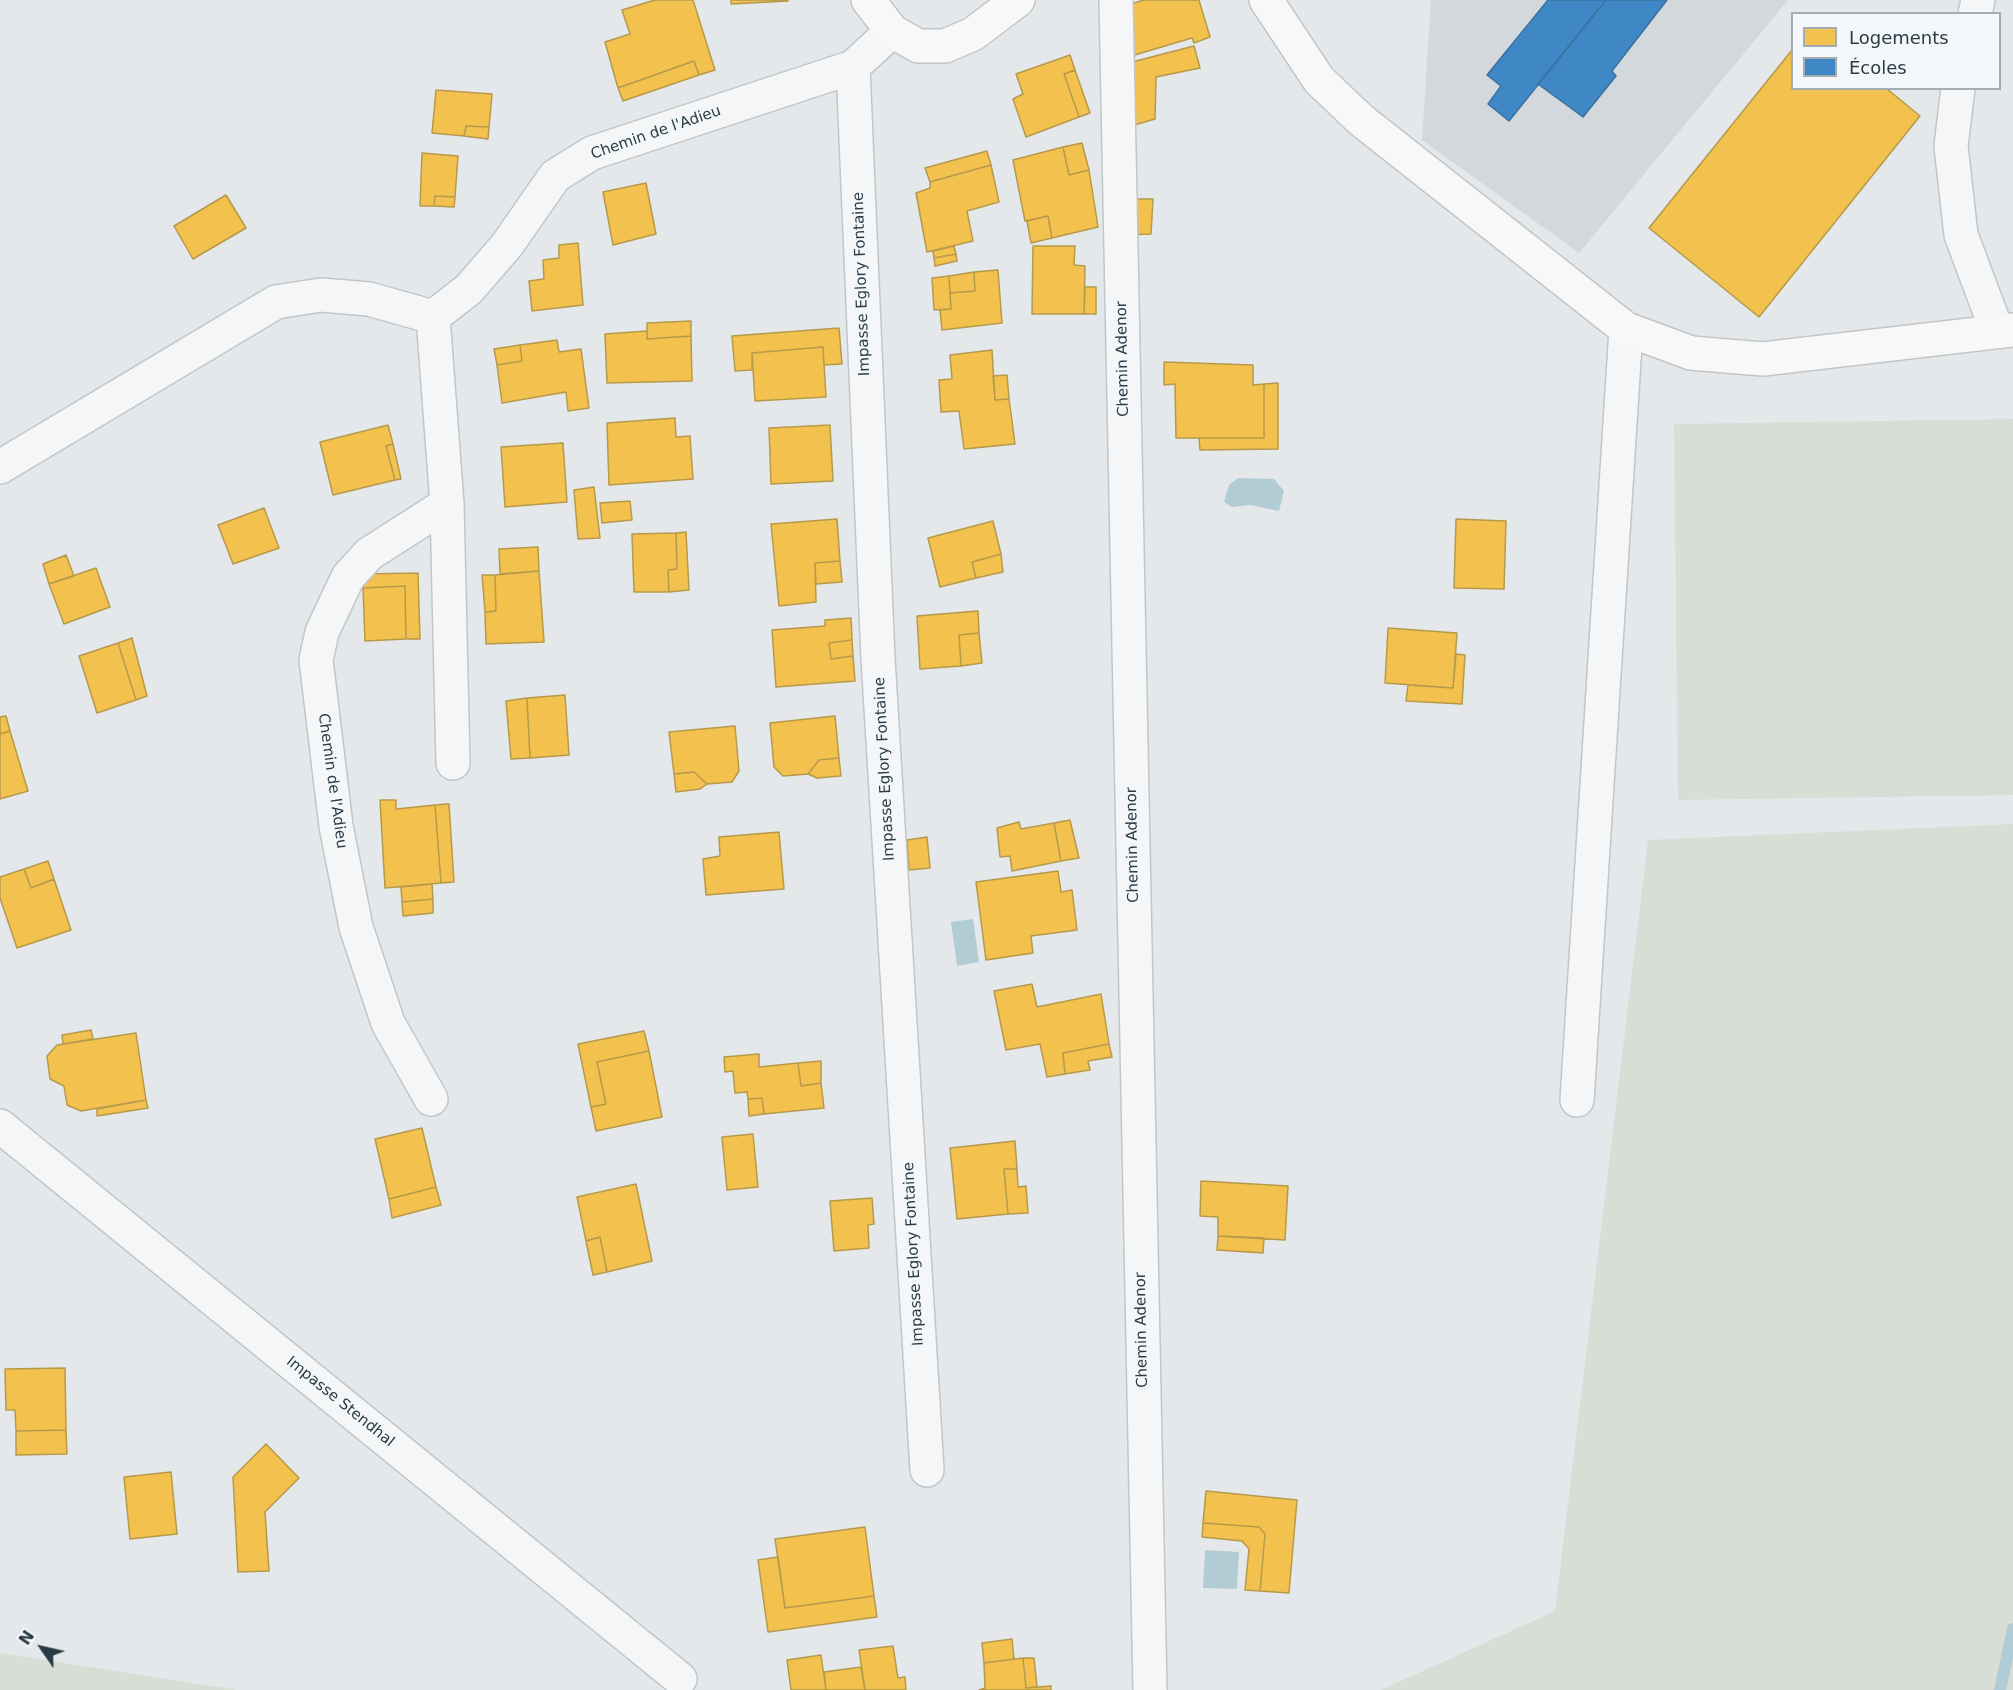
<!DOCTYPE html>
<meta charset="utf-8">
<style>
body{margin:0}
#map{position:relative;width:2013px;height:1690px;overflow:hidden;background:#e5e8ea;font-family:"DejaVu Sans",sans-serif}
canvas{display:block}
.legend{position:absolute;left:1791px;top:12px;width:210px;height:78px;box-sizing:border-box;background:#f3f7f9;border:2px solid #a3acb1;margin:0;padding:8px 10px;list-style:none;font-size:18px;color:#2a3b45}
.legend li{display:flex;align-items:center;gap:12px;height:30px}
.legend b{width:30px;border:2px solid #a3acb1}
.north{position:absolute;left:12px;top:1618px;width:60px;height:60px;-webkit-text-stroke:4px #f3f7f9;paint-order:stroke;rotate:304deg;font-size:16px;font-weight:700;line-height:24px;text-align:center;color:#2a3b45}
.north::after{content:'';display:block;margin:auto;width:21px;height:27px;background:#2a3b45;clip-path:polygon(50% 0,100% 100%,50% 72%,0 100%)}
</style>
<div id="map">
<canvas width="2013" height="1690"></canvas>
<ul class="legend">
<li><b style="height:16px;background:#f2c14e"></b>Logements</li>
<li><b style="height:16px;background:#3f88c5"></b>Écoles</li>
</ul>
<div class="north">N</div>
</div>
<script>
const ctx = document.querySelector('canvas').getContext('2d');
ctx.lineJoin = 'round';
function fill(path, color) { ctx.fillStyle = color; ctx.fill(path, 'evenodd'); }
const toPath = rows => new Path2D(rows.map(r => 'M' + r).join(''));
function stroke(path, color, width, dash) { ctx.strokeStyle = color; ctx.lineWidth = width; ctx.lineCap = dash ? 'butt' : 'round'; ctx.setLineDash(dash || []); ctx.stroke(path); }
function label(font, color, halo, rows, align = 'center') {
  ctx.font = font + ' "DejaVu Sans",sans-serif'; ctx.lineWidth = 6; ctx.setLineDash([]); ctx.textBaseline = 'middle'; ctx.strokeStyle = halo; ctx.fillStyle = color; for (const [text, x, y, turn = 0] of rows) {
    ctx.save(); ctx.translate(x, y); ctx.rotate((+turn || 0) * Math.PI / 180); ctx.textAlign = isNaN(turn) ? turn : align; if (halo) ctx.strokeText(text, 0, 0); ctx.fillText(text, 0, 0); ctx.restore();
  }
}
const built = toPath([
 [1431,0,1788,0,1579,253,1422,140]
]);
const green = toPath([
 [2013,419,2013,795,1678,800,1674,424],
 [2013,824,2013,1690,1381,1690,1555,1611,1648,840],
 [0,1653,238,1690,0,1690]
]);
const water = toPath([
 [1238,478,1274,479,1284,491,1279,511,1250,505,1232,507,1224,502,1229,485],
 [973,919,979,962,957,966,951,922],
 [1205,1550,1239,1552,1237,1589,1203,1588]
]);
const homes = toPath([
 [655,0,693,0,715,70,699,75,694,61,618,88,605,42,630,34,622,10,655,0],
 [731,0,788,0,788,1,731,4,731,0],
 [1144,0,1199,0,1210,37,1194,43,1192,38,1131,56,1127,41,1134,39,1128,5,1144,0],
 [1194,46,1200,68,1156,77,1155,119,1131,126,1132,62,1194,46],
 [1792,50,1792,88,1886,88,1920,116,1759,317,1649,228,1792,50],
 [1070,55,1075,70,1064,74,1079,117,1026,137,1013,99,1023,94,1016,74,1070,55],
 [694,61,699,75,623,101,618,88,694,61],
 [1075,70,1090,113,1079,117,1064,74,1075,70],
 [436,90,492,94,489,127,466,126,464,136,432,133,436,90],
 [466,126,489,127,488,139,464,136,466,126],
 [1082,143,1089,170,1069,175,1063,147,1082,143],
 [1063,147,1069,175,1089,170,1098,227,1052,238,1048,216,1025,221,1013,160,1063,147],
 [987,151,991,165,930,182,925,168,987,151],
 [422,153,458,156,455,197,435,196,434,206,420,206,422,153],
 [991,165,999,202,967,211,973,241,927,252,916,193,930,188,930,182,991,165],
 [646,183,656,234,613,245,603,192,646,183],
 [226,195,246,228,193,259,174,226,226,195],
 [435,196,455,197,454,207,434,206,435,196],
 [1122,199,1153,199,1151,234,1121,235,1122,199],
 [1048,216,1052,238,1031,243,1027,221,1048,216],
 [578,243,583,305,532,311,529,281,544,279,543,260,559,258,559,245,578,243],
 [954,246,956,254,934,258,933,251,954,246],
 [1033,246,1075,246,1074,265,1085,266,1084,314,1032,314,1033,246],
 [956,254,957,261,935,266,934,258,956,254],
 [998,270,1002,323,942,330,940,310,951,309,950,293,975,291,974,272,998,270],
 [974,272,975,291,950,293,949,276,974,272],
 [949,276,951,309,934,310,932,278,949,276],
 [1085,287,1096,287,1096,314,1084,314,1085,287],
 [691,321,691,336,647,339,647,323,691,321],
 [839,328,842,364,824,365,823,347,752,353,752,370,735,371,732,336,839,328],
 [647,331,647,339,691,336,692,381,607,383,605,334,647,331],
 [557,340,559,352,581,349,589,408,568,411,566,392,502,403,497,365,522,361,520,345,557,340],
 [520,345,522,361,497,365,494,349,520,345],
 [823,347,826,397,755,401,752,353,823,347],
 [992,350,995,400,1009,399,1015,444,964,449,959,411,941,412,939,380,952,379,950,355,992,350],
 [1164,362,1253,365,1253,385,1264,384,1264,438,1176,438,1175,384,1164,385,1164,362],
 [1007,375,1009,399,995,400,993,376,1007,375],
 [1278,383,1278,449,1200,450,1199,438,1264,438,1264,384,1278,383],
 [675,418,676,437,690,436,693,479,609,485,607,423,675,418],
 [388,425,393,444,386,446,395,480,333,495,320,442,388,425],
 [830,425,833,481,771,484,769,428,830,425],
 [563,443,567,502,505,507,501,447,563,443],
 [393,444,401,479,395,480,386,446,393,444],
 [594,487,600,538,578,539,574,490,594,487],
 [630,501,632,520,602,523,600,503,630,501],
 [264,508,279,548,233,564,218,525,264,508],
 [837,519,840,561,815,563,816,602,779,606,771,524,837,519],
 [1456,519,1506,521,1504,589,1454,588,1456,519],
 [993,521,1001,554,972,562,976,578,940,587,928,538,993,521],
 [686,532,689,590,669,592,668,570,677,569,676,533,686,532],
 [676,533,677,569,668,570,669,592,634,592,632,534,676,533],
 [538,547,539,571,500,574,499,549,538,547],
 [1001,554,1003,572,976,578,972,562,1001,554],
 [66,555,74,576,49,584,43,564,66,555],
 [840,561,842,582,816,584,815,563,840,561],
 [96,568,110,607,64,624,49,584,96,568],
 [539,571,544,642,486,644,485,612,496,611,495,575,539,571],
 [418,573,420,639,406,639,405,586,363,588,363,574,418,573],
 [482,575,495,575,496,611,485,612,482,575],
 [405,586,406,639,365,641,363,588,405,586],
 [978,611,979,633,959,635,961,666,920,669,917,616,978,611],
 [851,618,852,640,829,643,831,659,853,656,855,681,776,687,772,630,825,626,825,620,851,618],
 [1388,628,1457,633,1453,688,1385,683,1388,628],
 [979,633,982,663,961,666,959,635,979,633],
 [132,638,147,696,136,700,118,643,132,638],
 [852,640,853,656,831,659,829,643,852,640],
 [118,643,136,700,97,713,79,656,118,643],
 [1456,654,1465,655,1462,704,1406,701,1408,685,1453,688,1456,654],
 [565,695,569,755,530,758,527,698,565,695],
 [527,698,530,758,511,759,506,701,527,698],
 [6,716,10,731,0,734,0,717,6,716],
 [835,716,839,758,819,760,808,774,783,776,774,767,770,723,835,716],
 [735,726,739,771,732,782,707,784,694,772,674,774,669,732,735,726],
 [10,731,28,791,0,799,0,734,10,731],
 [839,758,841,776,817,778,808,774,819,760,839,758],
 [694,772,707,784,700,789,676,792,674,774,694,772],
 [380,800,396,800,396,809,435,805,441,883,385,888,380,800],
 [446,804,449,804,454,882,441,883,435,805,446,804],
 [1070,820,1079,858,1061,861,1054,823,1070,820],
 [1019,822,1021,829,1054,823,1061,861,1012,871,1010,856,1000,857,997,828,1019,822],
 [779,832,784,889,706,895,703,859,720,856,719,837,779,832],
 [927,837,930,868,909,870,907,840,927,837],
 [48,861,54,879,31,888,24,869,48,861],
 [24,869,31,888,54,879,71,930,17,948,0,898,0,877,24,869],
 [1058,871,1061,892,1072,890,1077,930,1031,936,1033,953,986,960,976,882,1058,871],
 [432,884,433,899,402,902,401,887,432,884],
 [433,899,433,913,403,916,402,902,433,899],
 [1032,984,1037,1007,1101,994,1109,1044,1063,1053,1065,1074,1047,1077,1040,1044,1006,1050,994,991,1032,984],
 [91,1030,93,1039,63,1044,62,1035,91,1030],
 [644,1031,649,1051,597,1062,606,1104,591,1107,578,1044,644,1031],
 [136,1033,146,1100,81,1111,67,1105,64,1086,50,1079,47,1056,57,1045,136,1033],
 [1109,1044,1112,1057,1088,1061,1090,1070,1065,1074,1063,1053,1109,1044],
 [649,1051,662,1117,596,1131,591,1107,606,1104,597,1062,649,1051],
 [759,1054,759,1067,798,1063,801,1086,821,1083,824,1108,764,1114,762,1098,748,1099,747,1092,735,1093,733,1071,725,1072,724,1057,759,1054],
 [821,1061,821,1083,801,1086,798,1063,821,1061],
 [762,1098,764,1114,749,1116,748,1099,762,1098],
 [146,1100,148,1108,97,1116,97,1109,146,1100],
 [422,1128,436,1187,389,1199,375,1139,422,1128],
 [753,1134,758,1187,727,1190,722,1137,753,1134],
 [1015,1141,1017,1169,1004,1169,1008,1214,957,1219,950,1148,1015,1141],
 [1004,1169,1017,1169,1018,1187,1026,1186,1028,1213,1008,1214,1004,1169],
 [1201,1181,1288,1186,1285,1240,1218,1236,1218,1217,1200,1216,1201,1181],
 [636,1184,652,1261,607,1272,600,1237,586,1241,577,1197,636,1184],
 [436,1187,441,1205,392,1218,389,1199,436,1187],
 [872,1198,874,1224,868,1225,869,1248,834,1251,830,1201,872,1198],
 [1218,1236,1264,1238,1263,1253,1217,1250,1218,1236],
 [600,1237,607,1272,593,1275,586,1241,600,1237],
 [65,1368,66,1430,16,1431,15,1410,6,1410,5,1369,65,1368],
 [66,1430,67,1454,16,1455,16,1431,66,1430],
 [266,1444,299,1478,265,1512,269,1571,238,1572,233,1477,266,1444],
 [171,1472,177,1534,130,1539,124,1477,171,1472],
 [1206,1491,1297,1500,1289,1593,1260,1591,1265,1534,1259,1527,1203,1523,1206,1491],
 [1203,1523,1259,1527,1265,1534,1260,1591,1245,1590,1249,1549,1242,1541,1202,1537,1203,1523],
 [865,1527,874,1596,785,1608,775,1539,865,1527],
 [778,1557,785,1608,874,1596,877,1617,768,1632,758,1560,778,1557],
 [1012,1639,1014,1659,984,1663,982,1643,1012,1639],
 [893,1646,898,1678,905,1677,906,1690,865,1690,859,1650,893,1646],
 [821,1655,826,1690,791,1690,787,1660,821,1655],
 [1023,1658,1026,1688,1051,1686,1051,1690,979,1690,985,1688,984,1663,1023,1658],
 [1023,1658,1034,1658,1037,1687,1026,1688,1023,1658],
 [861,1667,865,1690,826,1690,824,1672,861,1667]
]);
const schools = toPath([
 [1548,0,1606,0,1509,121,1488,104,1501,86,1487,75,1548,0],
 [1606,0,1667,0,1612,71,1616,76,1583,117,1538,84,1606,0]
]);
const stream = toPath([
 [2000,1690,2013,1629]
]);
const minor = toPath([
 [1116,0,1150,1689],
 [1975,14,1978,0],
 [853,67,878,658,927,1470],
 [1958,88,1951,146,1961,235,1997,331],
 [433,317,447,504,453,763],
 [0,467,276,302,321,295,369,299,433,317,469,289,507,245,555,176,592,153,853,67,892,31],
 [431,1099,388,1023,356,927,336,826,316,660,322,632,348,577,369,554,447,504],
 [1577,1100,1626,329],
 [0,1126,680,1679]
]);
const secondary = toPath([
 [868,0,892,31,918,46,945,46,973,34,1018,0],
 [1266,0,1319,80,1361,120,1626,329,1691,353,1763,359,2013,330]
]);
const streetNames = [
 ["Chemin de l'Adieu",656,133,-19],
 ["Impasse Eglory Fontaine",862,284,-92],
 ["Chemin Adenor",1123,359,-91],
 ["Impasse Eglory Fontaine",885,769,-93],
 ["Chemin de l'Adieu",332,781,82],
 ["Chemin Adenor",1133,845,-91],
 ["Impasse Eglory Fontaine",914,1254,-93],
 ["Chemin Adenor",1142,1330,-91],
 ["Impasse Stendhal",340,1402,39]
];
fill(built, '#d3d8dd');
fill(green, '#d8ded5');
fill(water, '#b2ccd6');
fill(homes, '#f2c14e');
stroke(homes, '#b6994b', 1.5);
fill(schools, '#3f88c5');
stroke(schools, '#39719f', 1.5);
stroke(stream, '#b2ccd6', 12);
stroke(minor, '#c3c6c8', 36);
stroke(secondary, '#c3c6c8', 36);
stroke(minor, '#f4f6f7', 33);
stroke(secondary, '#f8f8f8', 33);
label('15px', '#2a3b45', '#f3f7f9', streetNames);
</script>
